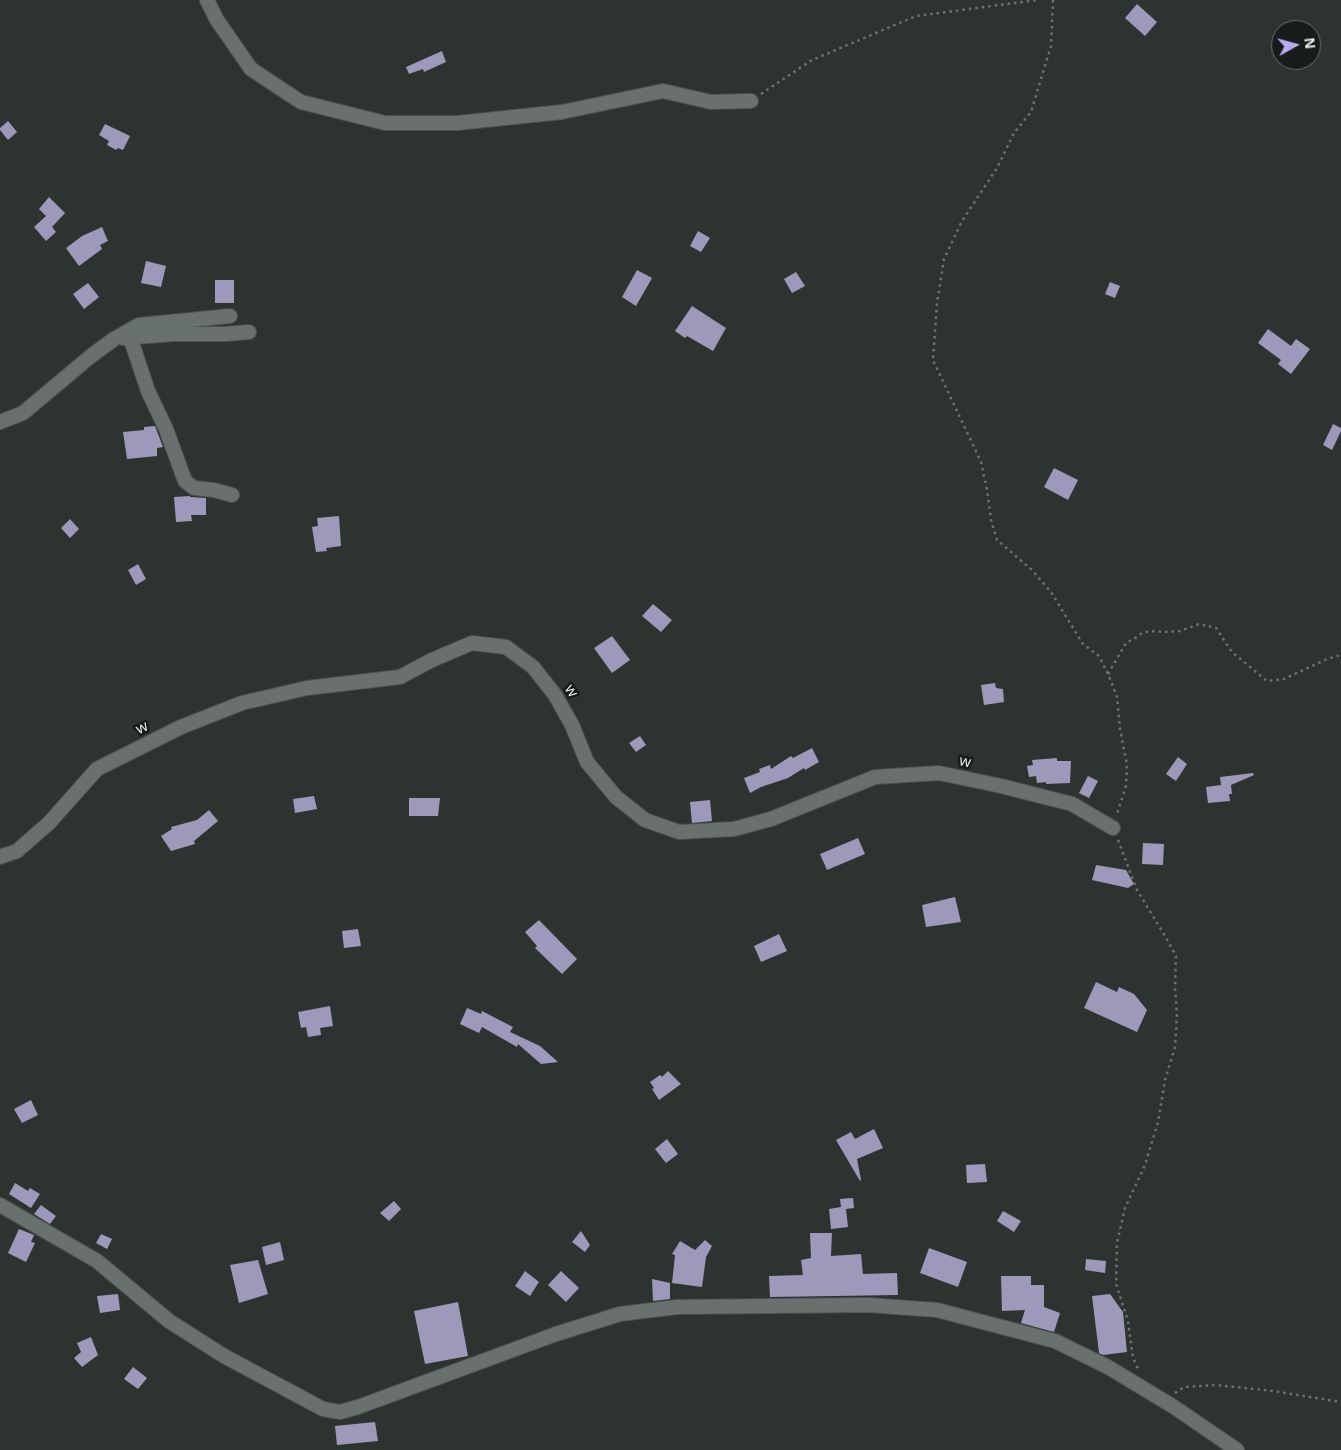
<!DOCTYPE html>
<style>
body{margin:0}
#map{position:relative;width:1341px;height:1450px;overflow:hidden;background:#2d342f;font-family:"Open Sans",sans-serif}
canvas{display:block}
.north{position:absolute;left:1271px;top:20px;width:50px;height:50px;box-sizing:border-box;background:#171b19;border:1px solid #6b6f6d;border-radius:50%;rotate:83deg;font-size:14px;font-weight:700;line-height:20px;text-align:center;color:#e9eeea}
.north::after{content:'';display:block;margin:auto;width:18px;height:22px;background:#baaaf6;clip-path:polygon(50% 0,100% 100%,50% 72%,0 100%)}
</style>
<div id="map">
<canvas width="1341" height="1450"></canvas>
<div class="north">N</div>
</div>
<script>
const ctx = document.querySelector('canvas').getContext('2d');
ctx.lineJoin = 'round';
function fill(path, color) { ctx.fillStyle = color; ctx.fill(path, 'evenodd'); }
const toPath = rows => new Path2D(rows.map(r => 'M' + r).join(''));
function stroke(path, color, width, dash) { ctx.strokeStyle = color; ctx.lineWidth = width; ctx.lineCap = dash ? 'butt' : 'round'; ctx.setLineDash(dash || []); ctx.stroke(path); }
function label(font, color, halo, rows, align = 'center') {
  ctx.font = font + ' "Open Sans",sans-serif'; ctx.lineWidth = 5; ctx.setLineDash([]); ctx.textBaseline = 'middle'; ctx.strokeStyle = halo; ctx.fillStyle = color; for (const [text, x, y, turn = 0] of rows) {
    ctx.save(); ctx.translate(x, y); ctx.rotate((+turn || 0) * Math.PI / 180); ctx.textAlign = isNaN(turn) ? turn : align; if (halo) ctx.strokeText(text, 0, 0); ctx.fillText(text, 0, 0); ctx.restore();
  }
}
const building = toPath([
 [1137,4,1157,22,1145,36,1125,18],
 [442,51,446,62,424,72,423,69,409,74,406,67],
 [8,121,17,132,8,140,0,130,0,128],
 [105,124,130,136,123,150,118,148,116,150,107,145,109,141,99,135],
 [49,197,65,213,52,227,56,232,46,241,34,227,46,216,39,209],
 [102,227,108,241,100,245,102,249,79,266,66,248,82,236],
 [698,231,710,238,701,252,690,246],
 [146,261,166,266,161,287,141,283],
 [637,270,652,278,636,306,622,297],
 [796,272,805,286,792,293,784,279],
 [215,280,234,280,234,303,215,303],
 [1110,282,1120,286,1115,298,1105,294],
 [88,283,99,297,84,309,73,294],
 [692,306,726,328,713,351,687,336,685,338,675,331],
 [1268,329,1291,346,1296,339,1310,349,1291,374,1278,364,1281,360,1258,343],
 [1333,424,1341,428,1341,431,1332,450,1323,445],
 [155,426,163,447,157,448,157,456,127,459,123,432,144,430,144,427],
 [1054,468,1078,480,1068,500,1044,487],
 [190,496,190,497,206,498,206,515,191,515,192,521,176,522,174,497],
 [339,516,341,546,326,548,327,551,316,552,312,527,318,526,317,518],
 [70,519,79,529,70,538,61,528],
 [138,564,146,579,136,585,128,570],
 [653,604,672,620,661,632,642,616],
 [612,636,630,660,612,673,594,648],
 [995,683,996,688,1003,689,1004,702,984,705,981,685],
 [640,736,646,745,636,752,629,743],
 [812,748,819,762,805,770,804,768,788,778,761,787,750,793,744,778,760,772,759,769,770,765,771,769,791,756,793,758],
 [1178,757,1187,764,1176,781,1166,774],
 [1057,758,1057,761,1071,761,1070,783,1046,784,1046,782,1037,783,1036,776,1029,777,1027,766,1033,765,1032,760],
 [1253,773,1254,775,1231,785,1232,794,1229,794,1230,801,1208,803,1206,787,1221,785,1220,777],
 [1088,776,1098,781,1089,798,1079,793],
 [314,796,317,809,295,813,293,799],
 [409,798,440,798,438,816,409,816],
 [710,800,712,821,692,823,690,802],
 [209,810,218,821,194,841,195,844,171,851,161,836,172,829,171,827,197,820],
 [858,838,865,854,827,870,820,854],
 [1143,843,1164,844,1163,865,1142,864],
 [1096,865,1126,870,1134,884,1128,888,1092,880],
 [955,897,961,922,926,927,922,905],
 [539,920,577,959,562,974,535,948,537,946,525,932],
 [358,929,361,946,344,948,342,931],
 [779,934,787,951,761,962,754,946],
 [1096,982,1117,992,1119,987,1134,994,1147,1010,1137,1032,1084,1008],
 [330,1006,333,1026,320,1028,321,1035,308,1037,306,1027,301,1028,298,1012],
 [467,1008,481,1014,482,1011,513,1027,510,1032,540,1046,558,1062,541,1064,518,1044,517,1047,482,1027,479,1033,460,1024],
 [668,1071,681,1084,659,1100,652,1089,654,1088,650,1082,660,1075,662,1077],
 [31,1100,38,1115,22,1123,14,1109],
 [874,1129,883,1148,857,1159,861,1180,860,1181,836,1140,851,1132,855,1139],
 [667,1139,678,1154,666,1163,655,1149],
 [985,1164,987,1182,967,1183,966,1165],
 [15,1183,28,1191,30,1188,40,1194,31,1208,9,1194],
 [853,1198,854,1208,846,1209,848,1227,831,1229,829,1209,841,1207,840,1199],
 [394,1201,401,1209,389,1221,380,1213],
 [41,1205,56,1216,50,1224,34,1214],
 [1003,1211,1021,1221,1014,1232,997,1221],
 [19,1229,34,1235,31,1242,35,1243,26,1262,8,1253],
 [581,1231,590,1245,585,1252,572,1242],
 [810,1233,832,1233,831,1256,861,1254,863,1274,897,1273,898,1295,770,1297,769,1276,803,1275,801,1260,811,1258],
 [101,1234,112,1239,107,1249,96,1243],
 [705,1240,712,1246,706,1257,702,1287,672,1283,675,1255,672,1254,680,1241,695,1250],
 [280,1242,284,1260,266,1265,262,1247],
 [929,1248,967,1262,958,1287,920,1273],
 [1086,1259,1106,1261,1105,1273,1085,1270],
 [258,1260,268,1294,239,1303,230,1265],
 [525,1271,539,1282,530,1296,515,1286],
 [561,1271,579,1288,566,1302,548,1285],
 [1001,1276,1031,1276,1031,1285,1044,1285,1044,1307,1060,1313,1054,1332,1021,1323,1025,1310,1002,1311],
 [652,1279,670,1283,670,1299,653,1301],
 [118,1294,120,1310,100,1313,97,1296],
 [1110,1294,1123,1312,1127,1352,1103,1355,1099,1353,1092,1296],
 [458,1302,468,1356,425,1364,414,1311],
 [91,1337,98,1355,82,1367,74,1358,81,1352,77,1343],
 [133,1367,147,1378,138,1389,124,1379],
 [375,1422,378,1441,337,1445,335,1426]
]);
const path = toPath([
 [1053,0,1051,46,1031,112,1014,133,997,168,962,221,944,259,937,303,933,360,981,462,987,490,991,520,997,540,1032,570,1051,592,1083,644,1099,656,1108,674,1117,697,1120,729,1127,765,1126,786,1117,814],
 [761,94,812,60,916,16,1037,0],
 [1108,674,1126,643,1135,638,1142,633,1150,631,1165,632,1180,631,1199,624,1216,628,1232,652,1267,681,1284,679,1327,659,1341,655],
 [1118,840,1137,890,1165,936,1176,956,1175,987,1177,1015,1175,1047,1165,1080,1158,1122,1145,1165,1125,1208,1117,1243,1116,1284,1128,1321,1133,1358,1139,1371],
 [1175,1393,1184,1387,1216,1385,1273,1391,1341,1402]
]);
const street = toPath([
 [207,0,217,20,251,69,301,102,385,123,457,123,562,112,663,91,711,102,751,101],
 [130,337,148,391,166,429,185,481,194,488,214,490,232,495],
 [123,338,174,334,226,334,249,332],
 [0,422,23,413,91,356,114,339,139,325,230,316],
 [0,857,17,851,49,823,97,769,181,727,242,703,307,688,400,677,432,660,472,643,506,647,533,667,555,695,572,725,587,762,616,797,645,820,679,832,734,829,771,819,875,777,939,773,1001,786,1072,804,1113,828],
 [0,1205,97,1261,169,1321,224,1356,323,1409,340,1412,358,1407,556,1334,620,1314,677,1307,868,1305,937,1310,1055,1341,1108,1367,1174,1407,1237,1450]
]);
const streetNames = [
 ["w",571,691,57],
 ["w",142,728,-26],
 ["w",965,762,12]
];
fill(building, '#9e98bb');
stroke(street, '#4c534e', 16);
stroke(path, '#6d746f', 2.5, [2.5, 4]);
stroke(street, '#69716c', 14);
label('15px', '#e9eeea', '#171b19', streetNames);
</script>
